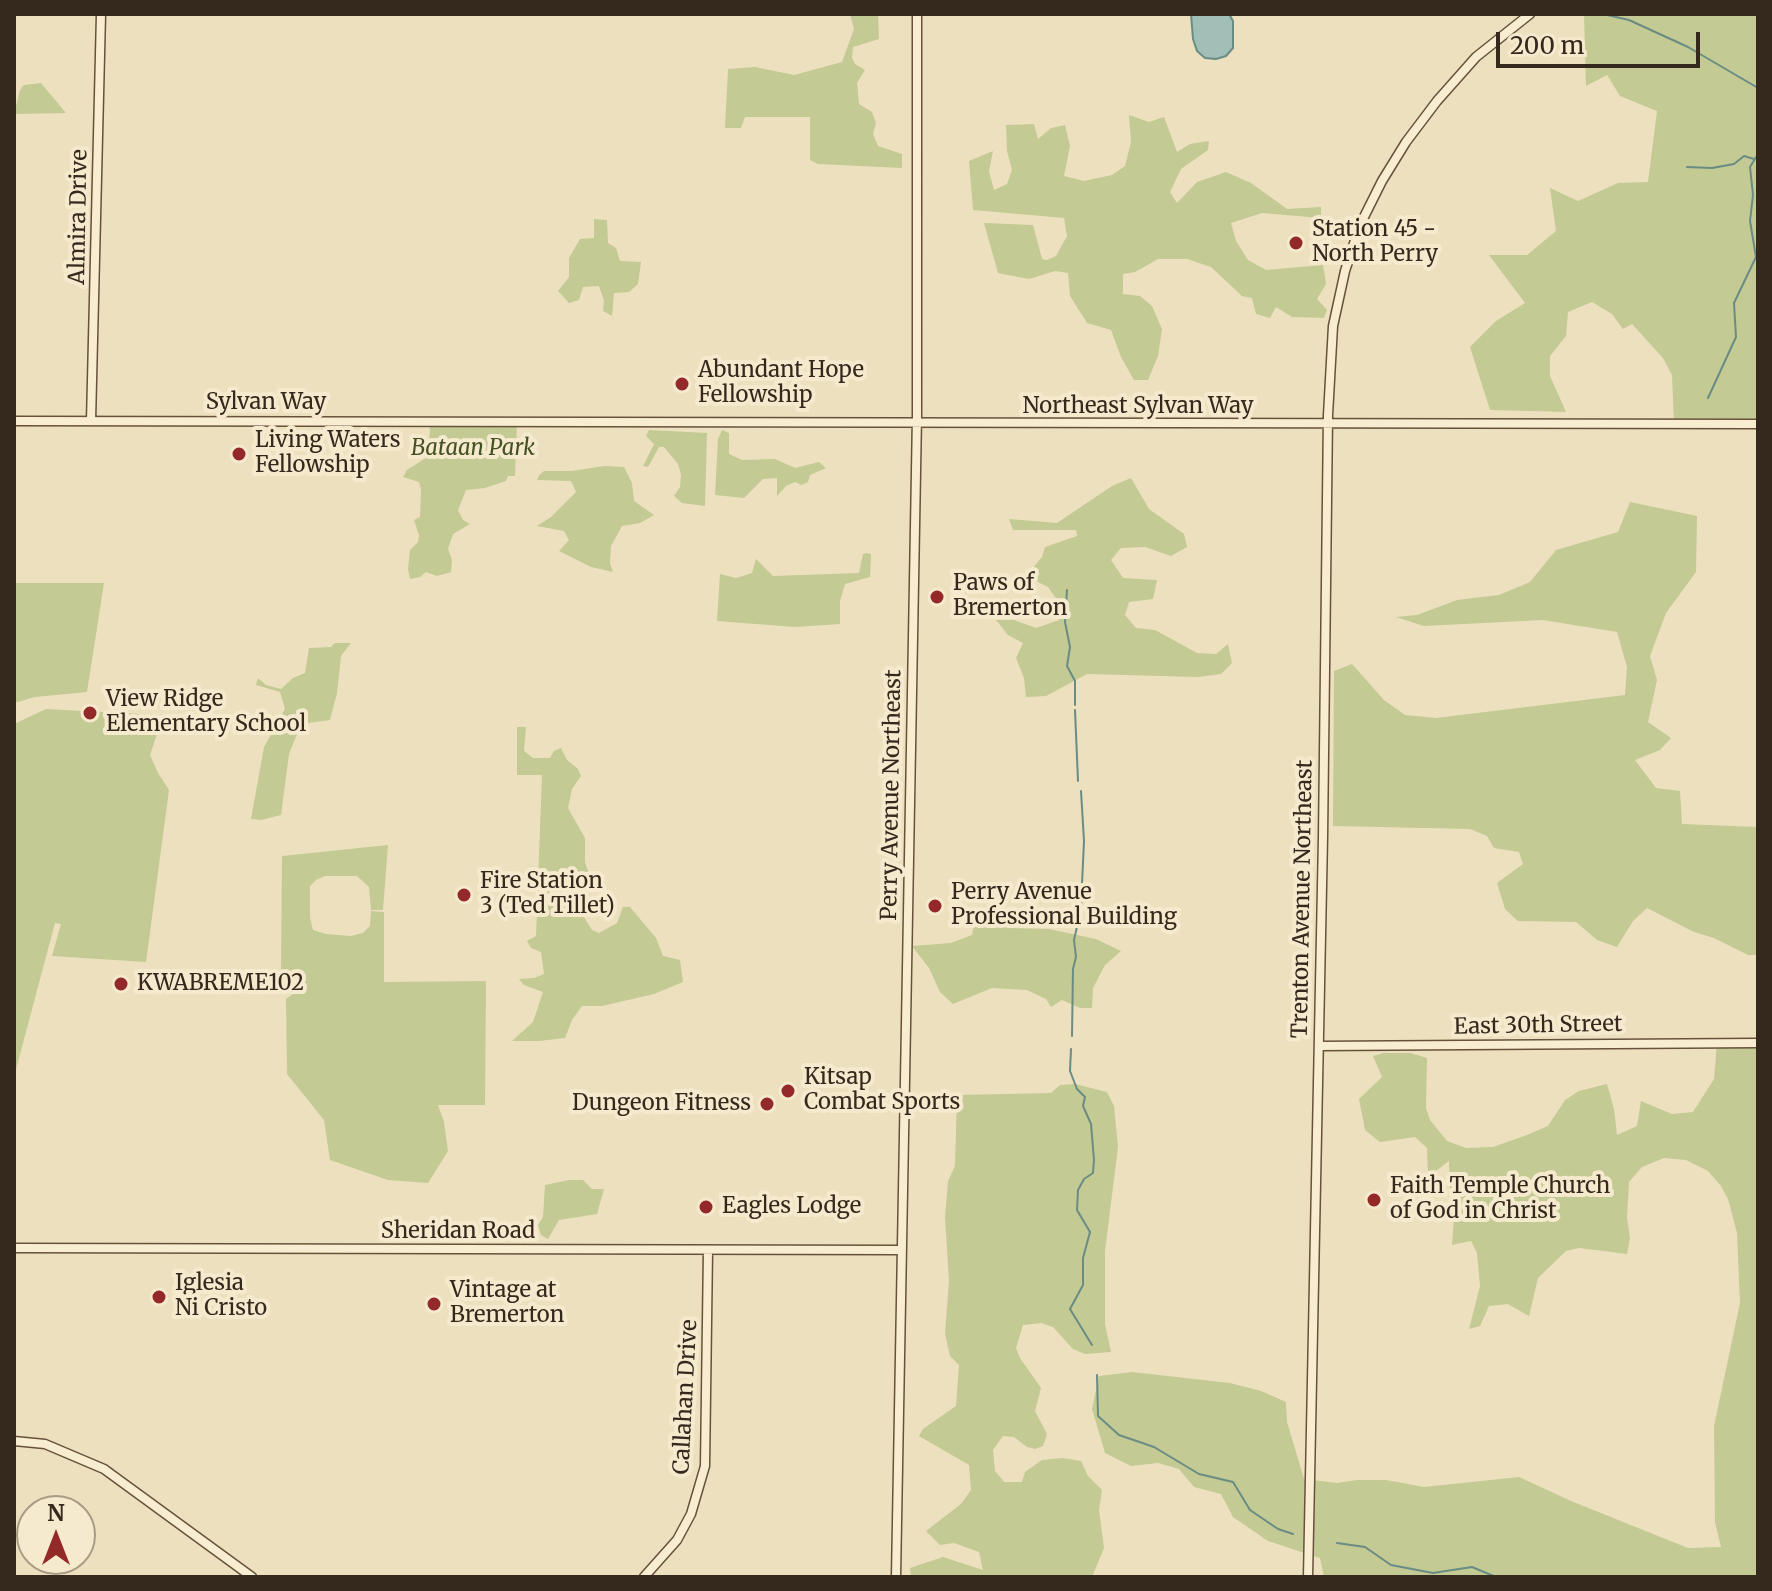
<!DOCTYPE html>
<style>
body{margin:0}
#map{position:relative;width:1772px;height:1591px;overflow:hidden;background:#ede0bf;font-family:Merriweather,serif}
canvas{display:block}
.frame{position:absolute;inset:0;border:16px solid #35281c;pointer-events:none}
.north{position:absolute;left:16px;top:1495px;width:80px;height:80px;box-sizing:border-box;background:#f5eace;border:2px solid #a89c87;border-radius:50%;rotate:0deg;font-size:22px;font-weight:700;line-height:32px;text-align:center;color:#35281c}
.north::after{content:'';display:block;margin:auto;width:28px;height:36px;background:#932928;clip-path:polygon(50% 0,100% 100%,50% 72%,0 100%)}
.scale{position:absolute;left:1496px;top:32px;width:204px;height:36px;box-sizing:border-box;border:4px solid #35281c;border-top:0;padding-left:10px;font-size:24px;line-height:28px;white-space:nowrap;color:#35281c;-webkit-text-stroke:6px #f5eace;paint-order:stroke}
</style>
<div id="map">
<canvas width="1772" height="1591"></canvas>
<div class="frame"></div>
<div class="north">N</div>
<div class="scale">200 m</div>
</div>
<script>
const ctx = document.querySelector('canvas').getContext('2d');
ctx.lineJoin = 'round';
function fill(path, color) { ctx.fillStyle = color; ctx.fill(path, 'evenodd'); }
const toPath = rows => new Path2D(rows.map(r => 'M' + r).join(''));
function stroke(path, color, width, dash) { ctx.strokeStyle = color; ctx.lineWidth = width; ctx.lineCap = dash ? 'butt' : 'round'; ctx.setLineDash(dash || []); ctx.stroke(path); }
function label(font, color, halo, rows, align = 'center') {
  ctx.font = font + ' Merriweather,serif'; ctx.lineWidth = 8; ctx.setLineDash([]); ctx.textBaseline = 'middle'; ctx.strokeStyle = halo; ctx.fillStyle = color; for (const [text, x, y, turn = 0] of rows) {
    ctx.save(); ctx.translate(x, y); ctx.rotate((+turn || 0) * Math.PI / 180); ctx.textAlign = isNaN(turn) ? turn : align; if (halo) ctx.strokeText(text, 0, 0); ctx.fillText(text, 0, 0); ctx.restore();
  }
}
const green = toPath([
 [850,14,878,14,879,39,853,47,852,58,855,64,865,70,857,83,859,104,872,112,876,123,873,134,878,146,902,154,902,168,818,164,810,160,810,117,745,117,741,128,725,128,728,69,755,67,794,75,842,62,854,29],
 [1584,14,1758,14,1758,424,1674,424,1672,375,1663,358,1632,324,1623,329,1612,314,1592,302,1568,312,1566,336,1550,356,1550,376,1566,412,1490,410,1470,347,1496,321,1525,303,1489,255,1527,255,1556,231,1550,188,1578,201,1618,183,1648,182,1657,111,1620,96,1607,75,1586,86],
 [41,83,66,113,14,114,20,90,24,85],
 [1129,115,1149,122,1164,117,1177,152,1190,144,1209,141,1208,150,1181,169,1170,192,1177,203,1197,182,1226,172,1251,183,1287,209,1321,207,1321,218,1262,213,1231,223,1236,241,1248,260,1266,270,1323,265,1326,284,1317,299,1327,310,1324,318,1292,317,1276,307,1270,318,1256,314,1252,298,1242,296,1211,267,1187,259,1158,259,1135,272,1123,274,1123,294,1140,296,1152,306,1162,329,1158,356,1148,380,1134,380,1121,357,1111,330,1087,323,1070,296,1068,273,1055,271,1029,279,998,273,984,223,1033,225,1042,259,1047,260,1056,256,1067,236,1064,218,973,210,969,161,993,151,989,171,994,190,1007,184,1012,170,1007,151,1006,125,1034,124,1038,139,1051,128,1065,125,1070,146,1064,176,1084,181,1112,175,1125,166,1131,142],
 [594,219,607,220,608,243,616,248,620,261,641,262,638,284,629,292,614,293,612,316,603,311,604,301,599,286,583,287,579,300,569,303,558,291,569,277,569,258,580,239,594,238],
 [430,422,517,422,515,476,508,476,506,481,485,488,466,490,458,510,463,520,470,524,453,534,448,549,452,560,451,572,437,576,426,572,420,577,410,579,408,569,410,550,418,542,419,535,414,520,420,517,421,490,419,482,403,477,407,470,429,456],
 [649,430,707,433,705,506,682,503,674,496,680,487,681,475,678,464,664,447,659,447,648,467,643,466,654,444,646,436],
 [722,430,729,433,729,454,742,460,775,459,795,468,819,462,826,468,810,475,808,482,801,485,795,482,786,486,777,496,777,478,763,479,744,498,715,495,718,439],
 [604,466,624,467,632,483,634,501,654,515,640,523,622,526,611,546,610,563,613,572,591,567,559,551,569,540,564,531,537,526,551,517,576,492,571,481,537,480,539,475,544,471,572,471],
 [1131,478,1149,509,1184,534,1187,547,1171,556,1145,547,1121,548,1111,560,1123,578,1157,580,1153,599,1129,602,1125,615,1136,628,1155,630,1197,653,1216,654,1228,644,1232,663,1221,674,1198,677,1087,674,1046,696,1026,697,1024,678,1016,658,1023,643,1008,635,996,620,1014,620,1036,628,1059,620,1060,604,1048,587,1026,576,1042,557,1045,547,1077,536,1076,530,1013,530,1009,519,1057,523,1112,486],
 [1630,502,1697,516,1696,572,1666,613,1650,656,1657,680,1648,722,1671,738,1660,750,1635,760,1656,788,1680,791,1682,824,1758,827,1758,955,1748,955,1714,938,1694,932,1647,908,1633,921,1617,947,1597,940,1576,922,1518,921,1505,909,1497,883,1523,864,1519,852,1494,848,1487,836,1470,829,1333,826,1334,671,1352,664,1384,700,1405,715,1436,718,1625,695,1627,667,1617,632,1543,620,1424,626,1396,617,1417,615,1457,600,1499,595,1530,582,1556,550,1618,532],
 [866,553,871,554,870,577,845,584,840,601,840,624,795,627,717,621,720,574,736,578,752,573,756,559,773,576,859,573,863,554],
 [14,583,104,583,87,692,35,697,14,703],
 [335,643,351,643,341,656,337,693,330,720,301,724,289,754,281,815,261,820,251,819,264,747,285,709,280,692,256,685,258,678,266,685,281,689,293,678,305,673,309,648,331,647],
 [46,709,158,715,161,722,150,755,158,773,169,790,146,962,52,956,61,924,55,923,14,1077,14,724],
 [517,727,526,727,524,751,533,758,550,758,554,751,561,748,567,760,578,769,581,776,572,789,568,808,585,838,585,862,589,874,588,887,584,899,584,917,592,930,599,933,617,923,623,907,630,907,656,938,663,956,680,960,683,982,654,994,602,1006,582,1006,572,1020,565,1038,539,1041,512,1041,533,1022,543,992,524,985,519,979,534,978,544,974,541,952,531,948,527,941,536,936,542,775,517,775],
 [388,845,383,910,371,910,369,887,357,876,325,876,316,880,310,886,310,918,313,930,326,934,351,936,363,933,370,926,371,911,384,912,384,982,486,981,485,1105,438,1105,444,1122,448,1151,428,1183,388,1180,330,1160,324,1120,287,1074,286,999,303,987,281,970,282,856],
 [975,919,1008,928,1049,929,1096,939,1121,951,1105,965,1093,988,1092,1008,1080,1008,1062,1000,1051,1007,1046,999,1027,990,992,988,953,1004,940,992,929,968,912,946,951,943,972,935],
 [1717,1043,1758,1043,1758,1577,1324,1577,1320,1558,1268,1541,1233,1517,1221,1494,1194,1487,1179,1469,1158,1463,1131,1466,1105,1453,1092,1409,1099,1376,1132,1372,1230,1383,1261,1391,1286,1402,1287,1422,1304,1479,1337,1483,1357,1480,1386,1480,1424,1487,1519,1477,1571,1501,1688,1548,1721,1547,1715,1522,1714,1426,1740,1303,1737,1233,1728,1199,1721,1186,1708,1171,1686,1160,1664,1158,1642,1167,1629,1182,1627,1218,1630,1238,1627,1254,1579,1248,1566,1251,1538,1278,1529,1316,1508,1304,1489,1306,1480,1326,1469,1329,1480,1286,1477,1253,1471,1241,1452,1245,1454,1217,1450,1192,1449,1161,1428,1177,1427,1148,1415,1137,1380,1142,1365,1130,1359,1099,1382,1077,1373,1056,1384,1053,1410,1053,1427,1058,1426,1108,1430,1120,1447,1141,1466,1148,1493,1147,1527,1135,1548,1126,1565,1100,1579,1091,1607,1084,1614,1109,1617,1135,1637,1126,1641,1101,1672,1114,1693,1112,1714,1079],
 [1075,1084,1107,1092,1114,1106,1118,1147,1105,1251,1105,1324,1111,1352,1085,1354,1073,1349,1053,1327,1041,1323,1023,1325,1016,1348,1020,1358,1041,1388,1035,1411,1047,1434,1043,1446,1035,1449,1027,1447,1014,1437,1003,1436,993,1450,995,1471,1004,1482,1022,1482,1025,1472,1042,1460,1062,1458,1081,1461,1088,1476,1102,1490,1099,1510,1104,1548,1092,1577,911,1577,910,1568,943,1557,983,1570,979,1552,954,1543,940,1545,926,1531,961,1504,971,1490,969,1465,919,1436,923,1429,956,1406,959,1365,950,1356,945,1334,949,1281,945,1217,948,1181,955,1166,957,1095,1051,1093,1060,1085],
 [569,1180,583,1180,592,1189,604,1189,597,1214,559,1220,548,1239,541,1235,538,1225,543,1217,545,1185]
]);
const water = toPath([
 [1191,14,1229,14,1233,21,1233,48,1226,56,1216,59,1205,58,1197,51,1193,39,1191,14]
]);
const stream = toPath([
 [1603,14,1629,20,1688,47,1758,88],
 [1687,167,1712,168,1734,164,1744,156,1754,159],
 [1708,398,1736,337,1734,303,1756,257,1750,221,1753,195,1750,167,1758,154],
 [1067,590,1065,622,1070,647,1067,666,1075,681,1075,705],
 [1075,710,1078,781],
 [1081,791,1084,841,1082,884],
 [1072,1036,1073,969,1076,957,1074,940,1081,909,1082,892],
 [1071,1049,1070,1071,1077,1089,1085,1097,1083,1106,1091,1124,1094,1160,1093,1173,1084,1179,1078,1190,1077,1210,1090,1232,1083,1258,1083,1285,1070,1309,1092,1345],
 [1097,1375,1098,1416,1119,1435,1154,1447,1199,1474,1233,1482,1250,1510,1278,1529,1293,1534],
 [1337,1543,1365,1547,1391,1565,1433,1573,1472,1567,1496,1577]
]);
const secondary = toPath([
 [14,421,1758,424],
 [91,421,101,14],
 [1319,1046,1758,1043],
 [14,1248,902,1250],
 [14,1441,45,1444,104,1469,252,1577],
 [644,1577,677,1540,691,1514,705,1466,708,1250],
 [896,1577,917,416,917,14],
 [1308,1577,1323,837,1328,415,1333,326,1345,271,1360,225,1382,181,1406,142,1437,101,1476,57,1530,14]
]);
const markers = [
 [1296,243,8,"#932928"],
 [682,384,8,"#932928"],
 [239,454,8,"#932928"],
 [937,597,8,"#932928"],
 [90,713,8,"#932928"],
 [464,895,8,"#932928"],
 [935,906,8,"#932928"],
 [121,984,8,"#932928"],
 [788,1091,8,"#932928"],
 [767,1104,8,"#932928"],
 [1374,1200,8,"#932928"],
 [706,1207,8,"#932928"],
 [159,1297,8,"#932928"],
 [434,1304,8,"#932928"]
];
const streetNames = [
 ["Almira Drive",79,217,-89],
 ["Sylvan Way",266,403],
 ["Northeast Sylvan Way",1138,407],
 ["Perry Avenue Northeast",892,795,-89],
 ["Trenton Avenue Northeast",1303,899,-89],
 ["East 30th Street",1538,1026,-1],
 ["Sheridan Road",458,1232],
 ["Callahan Drive",686,1397,-87]
];
const poiNames = [
 ["Station 45 -",1312,230],
 ["North Perry",1312,255],
 ["Abundant Hope",698,371],
 ["Fellowship",698,396],
 ["Living Waters",255,441],
 ["Fellowship",255,466],
 ["Paws of",953,584],
 ["Bremerton",953,609],
 ["View Ridge",106,700],
 ["Elementary School",106,725],
 ["Fire Station",480,882],
 ["3 (Ted Tillet)",480,907],
 ["Perry Avenue",951,893],
 ["Professional Building",951,918],
 ["KWABREME102",137,984],
 ["Kitsap",804,1078],
 ["Combat Sports",804,1103],
 ["Dungeon Fitness",751,1104,"right"],
 ["Faith Temple Church",1390,1187],
 ["of God in Christ",1390,1212],
 ["Eagles Lodge",722,1207],
 ["Iglesia",175,1284],
 ["Ni Cristo",175,1309],
 ["Vintage at",450,1291],
 ["Bremerton",450,1316]
];
const parkNames = [
 ["Bataan Park",473,449]
];
fill(green, '#c3ca93');
fill(water, '#a2bfb7');
stroke(water, '#6a8c84', 2);
stroke(stream, '#6a8c84', 2);
stroke(secondary, '#67513b', 11);
stroke(secondary, '#f8edd1', 8);
for (const [x, y, r, color] of markers) { const dot = new Path2D(); dot.arc(x, y, r, 0, 2 * Math.PI); ctx.fillStyle = color; ctx.fill(dot); stroke(dot, '#f5eace', 3); }
label('22px', '#35281c', '#f5eace', streetNames);
label('22px', '#35281c', '#f5eace', poiNames, 'left');
label('italic 22px', '#455123', '#f5eace', parkNames);
</script>
